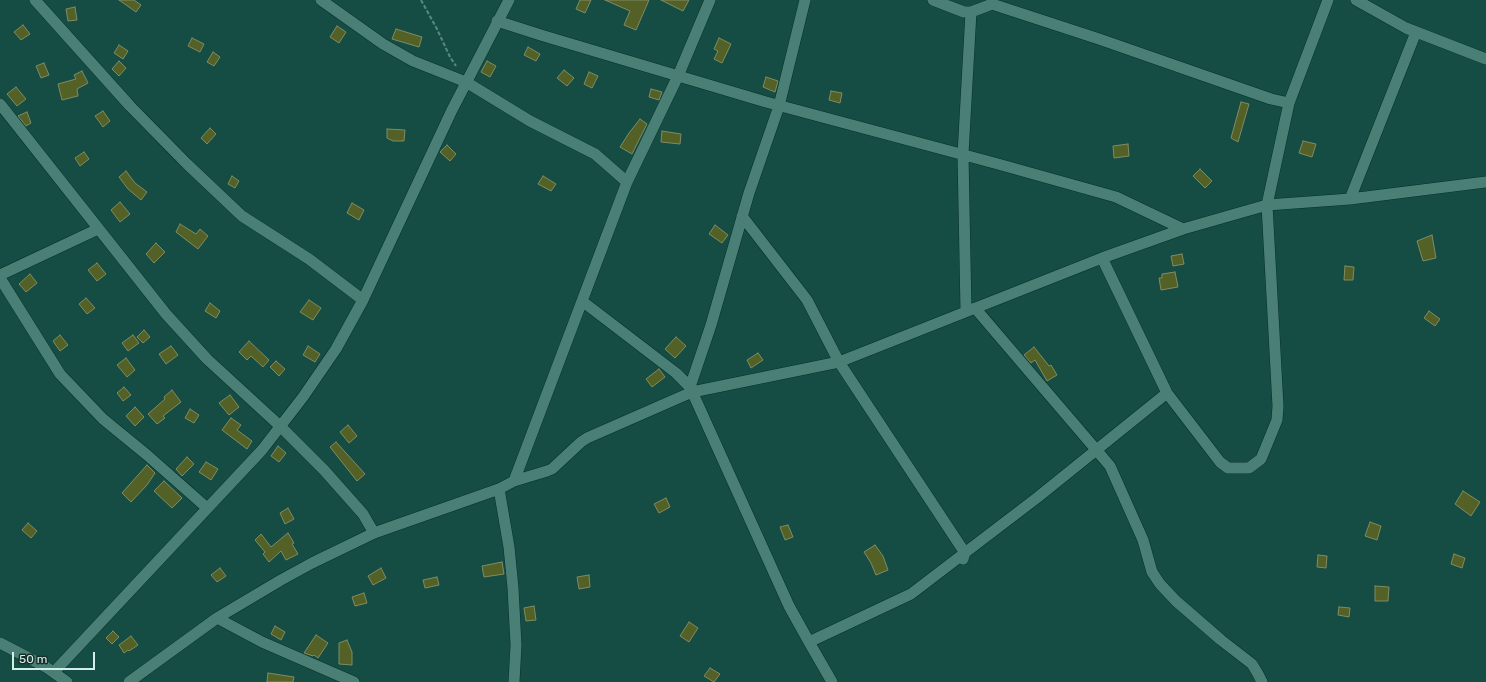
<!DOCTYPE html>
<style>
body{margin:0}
#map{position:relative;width:1486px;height:682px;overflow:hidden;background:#154d44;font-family:Rubik,sans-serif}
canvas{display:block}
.scale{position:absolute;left:12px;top:652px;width:83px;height:18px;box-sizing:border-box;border:2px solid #d3eee8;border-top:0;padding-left:5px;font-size:12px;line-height:14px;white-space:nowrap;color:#d3eee8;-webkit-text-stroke:3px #182e2a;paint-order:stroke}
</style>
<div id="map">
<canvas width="1486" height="682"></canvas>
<div class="scale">50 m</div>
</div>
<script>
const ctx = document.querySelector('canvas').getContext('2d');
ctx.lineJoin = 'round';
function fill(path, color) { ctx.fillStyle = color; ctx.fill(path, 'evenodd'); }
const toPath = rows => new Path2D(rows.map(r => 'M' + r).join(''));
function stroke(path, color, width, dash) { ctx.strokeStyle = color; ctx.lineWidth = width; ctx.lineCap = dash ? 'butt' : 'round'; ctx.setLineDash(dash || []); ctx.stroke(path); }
const building = toPath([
 [119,0,134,0,141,5,136,12,119,0],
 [580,0,591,0,585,13,576,9,580,0],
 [605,0,649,0,636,30,624,25,630,11,605,0],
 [661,0,689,0,683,11,661,0],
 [75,7,77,20,68,21,66,9,75,7],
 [23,25,30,34,21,40,14,32,23,25],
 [337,26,346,32,339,43,330,37,337,26],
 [396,29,422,37,419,47,392,39,396,29],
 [192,38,204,44,200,52,188,46,192,38],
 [719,38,731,44,722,63,714,59,718,51,714,49,719,38],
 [119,45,128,51,123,59,114,53,119,45],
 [528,47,540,54,536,61,524,55,528,47],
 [213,52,220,57,214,66,207,62,213,52],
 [119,61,126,68,119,76,112,69,119,61],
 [487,61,496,66,490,77,481,72,487,61],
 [44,63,49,75,41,78,36,66,44,63],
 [564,70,574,78,567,86,557,78,564,70],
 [82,71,88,83,77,89,78,96,62,100,58,84,76,79,74,75,82,71],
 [589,72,598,76,592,88,584,84,589,72],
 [766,77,778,81,775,92,763,87,766,77],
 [16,87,26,99,17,106,7,94,16,87],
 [651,89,662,92,659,100,649,97,651,89],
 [831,91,842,93,840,103,829,100,831,91],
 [1241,102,1249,104,1238,142,1231,138,1241,102],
 [103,111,110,121,103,127,95,116,103,111],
 [27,112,31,123,26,126,18,116,27,112],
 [640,119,647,124,632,154,620,147,629,133,640,119],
 [210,128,216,134,207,144,201,138,210,128],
 [387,129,405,130,404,141,393,141,387,138,387,129],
 [662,131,681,134,680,144,661,142,662,131],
 [1303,141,1316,144,1312,157,1299,153,1303,141],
 [1128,144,1129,156,1114,158,1113,146,1128,144],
 [447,145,456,154,450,161,440,152,447,145],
 [84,152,89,159,80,166,75,158,84,152],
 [1200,169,1212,181,1205,188,1193,176,1200,169],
 [126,171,135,183,147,192,141,200,128,189,119,177,126,171],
 [232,176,239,181,235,188,228,184,232,176],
 [543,176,556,184,551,191,538,184,543,176],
 [120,202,130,214,120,222,111,210,120,202],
 [352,203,364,210,359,220,347,213,352,203],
 [180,224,196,234,200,229,208,236,198,249,176,232,180,224],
 [715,225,728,235,722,243,709,234,715,225],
 [1432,235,1436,258,1423,261,1417,241,1432,235],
 [156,243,165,252,154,263,146,254,156,243],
 [1182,254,1184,264,1173,266,1171,256,1182,254],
 [97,263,106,274,97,281,88,270,97,263],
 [1345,266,1354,267,1353,280,1344,280,1345,266],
 [1175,272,1178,287,1161,290,1159,278,1162,278,1162,274,1175,272],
 [30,274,37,283,26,292,19,284,30,274],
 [86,298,95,308,87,314,79,304,86,298],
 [309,300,321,308,313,320,300,312,309,300],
 [210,303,220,311,216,318,205,311,210,303],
 [1429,311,1440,319,1435,326,1424,318,1429,311],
 [144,330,150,337,143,343,137,337,144,330],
 [60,335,68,345,60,351,53,341,60,335],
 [133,335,139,343,128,351,122,343,133,335],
 [676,337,686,346,675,358,665,349,676,337],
 [249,341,269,360,263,367,251,356,247,360,239,352,249,341],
 [171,346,178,355,166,364,159,354,171,346],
 [308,346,320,354,315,362,303,355,308,346],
 [1034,347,1049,366,1051,365,1057,375,1047,381,1035,360,1031,363,1024,355,1034,347],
 [758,353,763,360,751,368,747,360,758,353],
 [126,358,135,370,127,377,117,365,126,358],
 [276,361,285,369,279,376,270,367,276,361],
 [659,369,665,377,652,387,646,379,659,369],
 [124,387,131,395,123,401,117,393,124,387],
 [172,390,181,402,163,416,165,418,157,424,148,414,165,399,164,397,172,390],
 [230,395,239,407,229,415,219,403,230,395],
 [135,407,144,417,135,426,126,416,135,407],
 [190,409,199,415,194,423,185,418,190,409],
 [231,418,241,425,237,430,252,441,247,449,222,430,231,418],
 [348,425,357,436,349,443,340,432,348,425],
 [336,442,365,474,357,481,330,447,336,442],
 [278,446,286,453,279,462,271,456,278,446],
 [187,457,194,464,182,476,176,469,187,457],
 [206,462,218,469,211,480,199,472,206,462],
 [147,465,155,473,147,485,131,502,122,493,147,465],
 [164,481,182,498,172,508,154,491,164,481],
 [1463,491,1480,502,1471,516,1455,504,1463,491],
 [666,498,670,507,659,513,654,504,666,498],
 [288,508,294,519,285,524,280,513,288,508],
 [1370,522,1381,526,1377,540,1365,536,1370,522],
 [28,523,37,531,31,538,22,530,28,523],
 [788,525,793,537,785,540,780,527,788,525],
 [288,533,294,543,292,544,298,554,286,560,281,551,269,562,263,554,265,552,255,540,261,534,271,547,288,533],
 [875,545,883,556,888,570,876,575,871,563,864,552,875,545],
 [1454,554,1465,558,1462,568,1451,564,1454,554],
 [1318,555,1327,556,1326,568,1317,567,1318,555],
 [502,562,504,574,484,577,482,566,502,562],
 [220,568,226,576,217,582,211,575,220,568],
 [381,568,386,578,373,585,368,576,381,568],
 [589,575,590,587,579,589,577,577,589,575],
 [437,577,439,585,425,588,423,580,437,577],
 [1375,586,1389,587,1388,601,1375,601,1375,586],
 [364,593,367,603,355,606,352,597,364,593],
 [534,606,536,620,526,621,524,608,534,606],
 [1339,607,1350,608,1349,617,1338,615,1339,607],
 [689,622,698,628,689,642,680,636,689,622],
 [275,626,285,632,281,640,271,634,275,626],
 [113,631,119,637,112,644,106,638,113,631],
 [316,635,328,643,318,658,314,655,313,656,304,653,316,635],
 [131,636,138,645,129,651,128,650,124,653,119,645,131,636],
 [347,640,352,652,352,665,339,664,339,643,347,640],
 [710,668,720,674,714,682,704,676,710,668],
 [268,673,294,677,293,682,267,682,268,673]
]);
const path = toPath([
 [421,0,437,29,450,57,456,66]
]);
const minor = toPath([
 [35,0,130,106,187,164,242,216,309,259,363,300],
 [321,0,383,44,413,61,466,82,530,121,595,154,627,182],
 [933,0,964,12,971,12,992,4,1099,39,1271,99,1289,103],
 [1356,0,1406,28,1486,59],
 [497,21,544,36,766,102,998,164,1116,197,1183,229],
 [0,104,166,314,207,359,280,426,324,470,363,514,374,533],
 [1350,199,1416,32],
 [742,216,807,300,839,362,965,553,963,559],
 [1102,258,1167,393,1220,462,1228,468,1249,468,1261,459,1277,420,1278,406,1267,205,1289,103,1328,0],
 [0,275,98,229],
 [0,278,60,374,103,419,147,455,207,508],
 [582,301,676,373,690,387,789,606,809,642,832,682],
 [975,308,1110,466,1143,540,1152,572,1160,584,1176,601,1221,640,1252,664,1258,674,1262,682],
 [966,311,963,154,971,12],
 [690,387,711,325,749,193,779,106,805,0],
 [514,481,627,182,678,76,710,0],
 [499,489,509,547,513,588,516,645,514,682],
 [217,618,262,642,354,682],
 [809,642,911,594,1038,497,1167,393],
 [0,643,46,667,67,682],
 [54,672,262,450,303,397,336,349,363,300,452,110,509,0],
 [129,682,217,618,281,580,312,563,374,533,499,489,514,481,547,471,552,469,581,442,587,438,692,392,839,362,1102,258,1183,229,1267,205,1350,199,1486,182]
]);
fill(building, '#546126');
stroke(building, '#808b63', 1);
stroke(minor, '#05302a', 12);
stroke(path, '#5a8880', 2, [4, 2]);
stroke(minor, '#4a7f75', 11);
</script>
